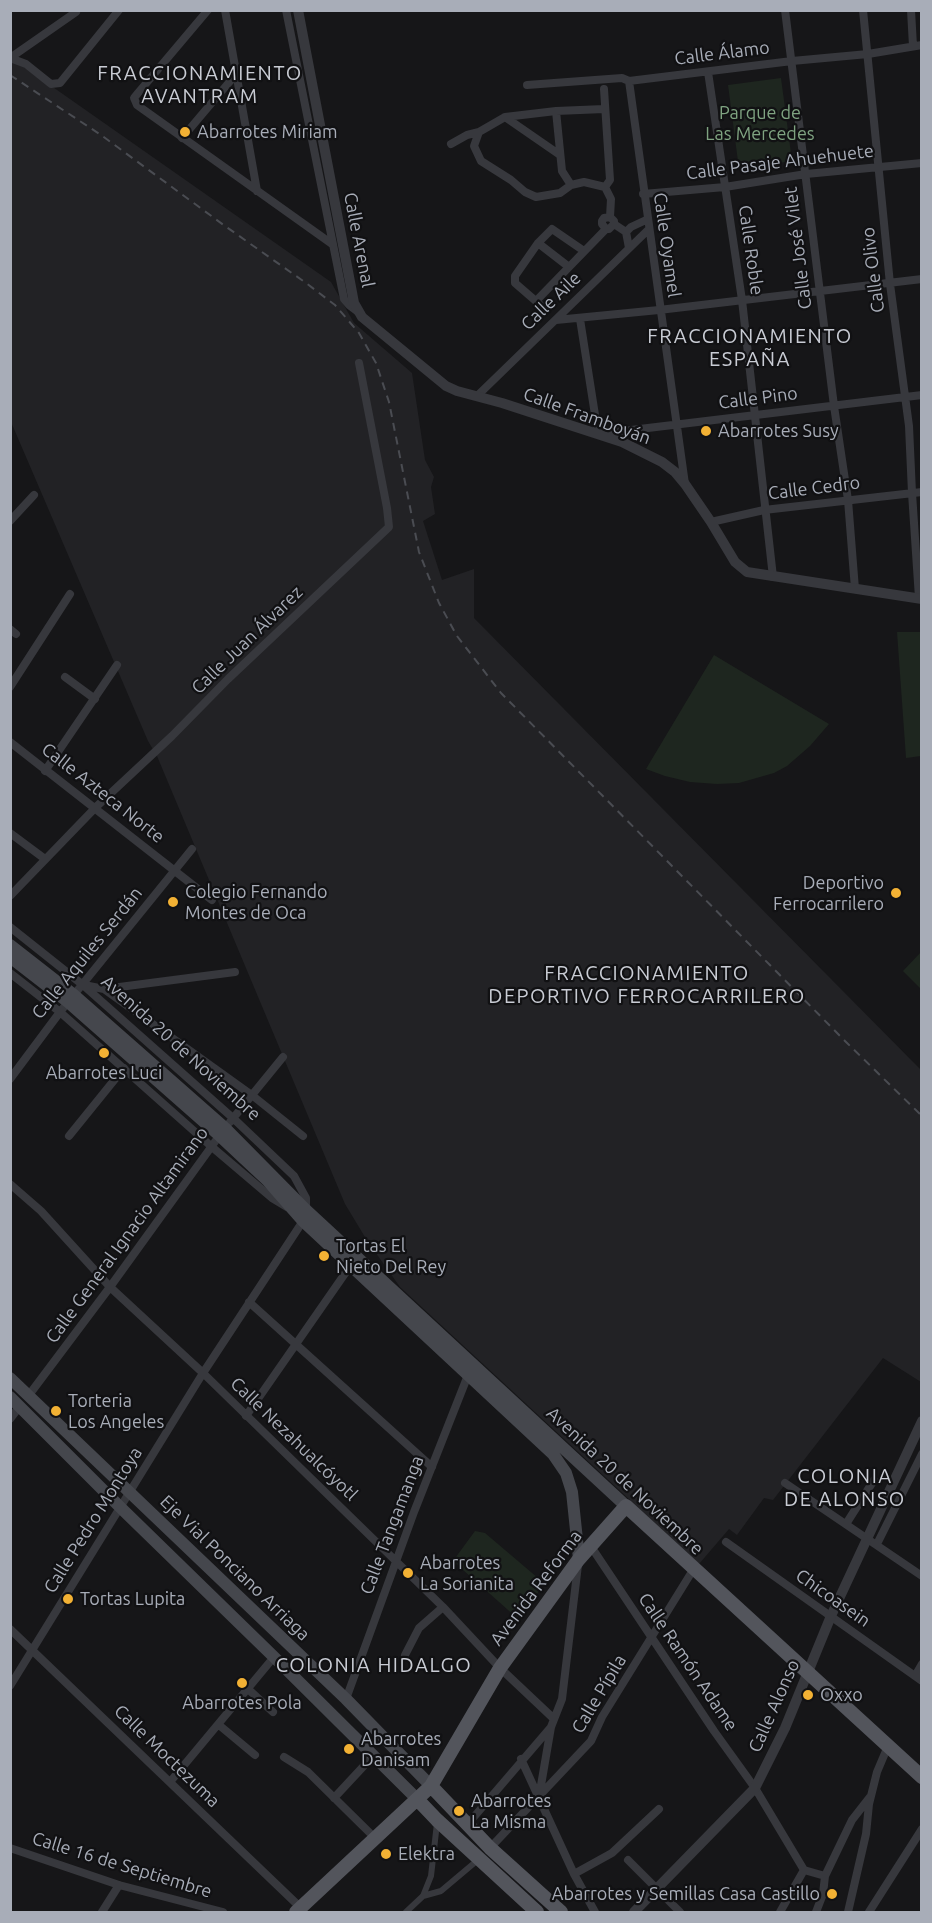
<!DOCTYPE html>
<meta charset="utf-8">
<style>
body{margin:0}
#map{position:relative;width:932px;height:1923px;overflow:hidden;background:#161618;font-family:Ubuntu,sans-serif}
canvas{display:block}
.frame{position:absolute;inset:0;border:12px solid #a8adb8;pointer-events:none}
</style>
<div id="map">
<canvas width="932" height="1923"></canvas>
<div class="frame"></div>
</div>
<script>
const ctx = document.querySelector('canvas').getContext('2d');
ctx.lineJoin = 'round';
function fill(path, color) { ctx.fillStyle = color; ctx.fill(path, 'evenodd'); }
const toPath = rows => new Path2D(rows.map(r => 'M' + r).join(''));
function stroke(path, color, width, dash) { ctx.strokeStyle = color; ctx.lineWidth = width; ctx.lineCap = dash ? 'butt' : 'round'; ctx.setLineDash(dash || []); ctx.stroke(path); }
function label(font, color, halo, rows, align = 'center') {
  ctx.font = font + ' Ubuntu,sans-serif'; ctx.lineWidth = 4.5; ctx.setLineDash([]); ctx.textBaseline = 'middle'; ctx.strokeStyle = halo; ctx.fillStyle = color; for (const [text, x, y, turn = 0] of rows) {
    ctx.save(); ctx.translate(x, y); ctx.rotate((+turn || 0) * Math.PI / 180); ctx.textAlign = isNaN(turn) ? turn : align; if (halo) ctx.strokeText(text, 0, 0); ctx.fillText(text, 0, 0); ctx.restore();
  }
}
const built = toPath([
 [10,57,331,282,354,323,412,373,425,460,434,477,431,487,435,514,423,521,442,580,474,569,474,618,921,1070,921,1382,883,1358,773,1500,764,1498,737,1535,729,1529,699,1564,400,1287,368,1242,345,1204,157,756,148,741,11,422]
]);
const green = toPath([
 [781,78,792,161,739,169,728,85],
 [897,632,921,632,921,756,906,758],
 [714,655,829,724,810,746,787,766,774,773,739,783,717,784,690,782,665,776,646,769],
 [921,952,921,989,903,971],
 [475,1531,485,1533,545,1584,517,1618,453,1561]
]);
const pedestrian = toPath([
 [423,1896,441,1891,479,1859],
 [406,1912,423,1896,431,1876,437,1823]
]);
const minor = toPath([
 [208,10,138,93,134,98,137,105,332,244],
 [225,10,257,191],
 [286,10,344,299,349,305,357,311],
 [785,10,834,406,848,500,855,589],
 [863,10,890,284,909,426,912,493,919,598],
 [911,10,913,46],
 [10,58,26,64,51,84,60,83,119,10],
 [10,58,76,12],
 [708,72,742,300,773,577],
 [629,81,685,484],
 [527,85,622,78,629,81,792,61,868,54,922,45],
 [604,89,610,180,605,187],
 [556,111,562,171,571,185],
 [505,117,556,111,604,109],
 [182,138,237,73],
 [451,144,467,135,479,132],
 [560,155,505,117,479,132,474,146,481,161,511,180,525,192,536,197,560,193,571,185,584,182,605,187,611,199,610,217],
 [643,194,725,187,806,174,922,163],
 [614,224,609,229,606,229,602,224,602,221,604,218,610,217,614,221,614,224,626,232],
 [538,243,569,267],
 [629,248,626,232,631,227,646,220],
 [536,301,606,229],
 [545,309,515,283,515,276,538,243,552,229,584,251],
 [580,319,598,434,922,395],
 [556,320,659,310,922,279],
 [477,396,648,230],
 [10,521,34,495],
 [711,522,764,510,922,492],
 [10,629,16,634],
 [65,677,95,699],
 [10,687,70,594],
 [10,742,212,900],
 [45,771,117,665],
 [10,833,45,859],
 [10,896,96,807,172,736,228,679,389,527,387,508,359,363],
 [10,927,83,985,234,1119,294,1176,306,1198,306,1210,303,1221,203,1373,10,1686],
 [10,973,60,1012,212,1147,272,1198,287,1207],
 [84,985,104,989,235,972],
 [104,989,253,1096,303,1136],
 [10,1079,60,1012,192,849],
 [230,1122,283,1057],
 [69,1136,124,1068],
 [10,1184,41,1211,110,1287,203,1373,443,1607,500,1668,553,1718],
 [249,1302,432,1467],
 [29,1395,110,1287,222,1132],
 [246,1416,353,1262],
 [10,1419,20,1406],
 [785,1483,922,1576],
 [846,1524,874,1480],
 [726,1542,922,1681],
 [877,1544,922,1454],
 [590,1545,714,1731,755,1788,804,1870,825,1876],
 [10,1629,301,1908],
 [405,1655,419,1628,443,1607],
 [915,1676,922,1664],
 [248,1689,273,1712],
 [346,1699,414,1512,470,1370],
 [219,1725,255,1755],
 [284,1757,308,1772,376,1839],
 [521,1759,574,1874,595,1912],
 [170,1782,274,1657],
 [539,1797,551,1727,562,1699,578,1565],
 [334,1798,374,1755],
 [467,1825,551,1727],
 [10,1848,119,1885,223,1912],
 [490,1848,591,1741,602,1717,693,1570],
 [628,1860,680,1912],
 [574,1874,612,1853,659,1809],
 [102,1912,119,1885],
 [780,1912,804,1870],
 [816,1912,823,1894,825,1876,852,1820,870,1797],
 [848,1912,866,1834,869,1804,877,1772,888,1746],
 [869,1912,922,1829]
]);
const tertiary = toPath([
 [298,10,351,287,354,303,362,317,446,386,457,391,502,403,622,442,662,462,675,472,685,484,711,522,735,562,747,572,922,599],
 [634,1912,755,1788,785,1728,831,1616,922,1421]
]);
const secondary = toPath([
 [10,945,74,995,225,1128,306,1210,626,1506],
 [10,957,68,1002,220,1136,267,1180,303,1221,553,1454,566,1473,572,1492,579,1559],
 [10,1378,346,1699,431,1786],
 [10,1397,121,1508,274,1657,417,1799]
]);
const primary = toPath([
 [431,1786,490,1848,561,1912],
 [417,1799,437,1820,537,1912],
 [296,1912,431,1786,500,1668,579,1559,626,1506,922,1777]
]);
const rail = toPath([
 [10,75,101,135,225,226,306,283,335,305,359,333,376,363,389,402,419,552,439,603,457,636,501,693,846,1042,922,1116]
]);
const markers = [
 [185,132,6,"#f2b134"],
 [706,431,6,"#f2b134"],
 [896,893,6,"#f2b134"],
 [173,902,6,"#f2b134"],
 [104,1053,6,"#f2b134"],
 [324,1256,6,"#f2b134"],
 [56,1411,6,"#f2b134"],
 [408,1573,6,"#f2b134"],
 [68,1599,6,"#f2b134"],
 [242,1683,6,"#f2b134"],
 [808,1695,6,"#f2b134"],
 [349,1749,6,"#f2b134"],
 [459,1811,6,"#f2b134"],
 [386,1854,6,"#f2b134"],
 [832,1894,6,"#f2b134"]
];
const streetNames = [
 ["Calle Álamo",722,53,-7],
 ["Calle Pasaje Ahuehuete",780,162,-7],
 ["Calle Arenal",359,240,79],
 ["Calle Oyamel",667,245,82],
 ["Calle José Vilet",798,248,-97],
 ["Calle Roble",751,250,82],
 ["Calle Olivo",873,270,-97],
 ["Calle Aile",551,301,-44],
 ["Calle Pino",758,398,-7],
 ["Calle Framboyán",587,416,20],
 ["Calle Cedro",814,488,-7],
 ["Calle Juan Álvarez",247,640,-44],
 ["Calle Azteca Norte",103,793,38],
 ["Calle Aquiles Serdán",87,953,-51],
 ["Avenida 20 de Noviembre",181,1048,42],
 ["Calle General Ignacio Altamirano",127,1235,-54],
 ["Calle Nezahualcóyotl",294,1439,44],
 ["Avenida 20 de Noviembre",625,1481,43],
 ["Calle Pedro Montoya",93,1520,-58],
 ["Calle Tangamanga",392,1525,-69],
 ["Eje Vial Ponciano Arriaga",235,1568,44],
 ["Avenida Reforma",536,1588,-53],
 ["Chicoasein",833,1598,35],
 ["Calle Ramón Adame",688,1662,56],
 ["Calle Pípila",599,1694,-59],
 ["Calle Alonso",774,1706,-66],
 ["Calle Moctezuma",167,1756,44],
 ["Calle 16 de Septiembre",122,1865,17]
];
const parkNames = [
 ["Parque de",760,113],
 ["Las Mercedes",760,134]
];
const poiNames = [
 ["Abarrotes Miriam",197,132],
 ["Abarrotes Susy",718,431],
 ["Deportivo",884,883,"right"],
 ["Ferrocarrilero",884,904,"right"],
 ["Colegio Fernando",185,892],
 ["Montes de Oca",185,913],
 ["Abarrotes Luci",104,1073,"center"],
 ["Tortas El",336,1246],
 ["Nieto Del Rey",336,1267],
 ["Torteria",68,1401],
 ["Los Angeles",68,1422],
 ["Abarrotes",420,1563],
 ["La Sorianita",420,1584],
 ["Tortas Lupita",80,1599],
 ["Oxxo",820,1695],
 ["Abarrotes Pola",242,1703,"center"],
 ["Abarrotes",361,1739],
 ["Danisam",361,1760],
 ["Abarrotes",471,1801],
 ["La Misma",471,1822],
 ["Elektra",398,1854],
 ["Abarrotes y Semillas Casa Castillo",820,1894,"right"]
];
const neighbourhoodNames = [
 ["FRACCIONAMIENTO",200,73],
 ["AVANTRAM",200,96],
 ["FRACCIONAMIENTO",750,336],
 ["ESPAÑA",750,359],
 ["FRACCIONAMIENTO",647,973],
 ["DEPORTIVO FERROCARRILERO",647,996],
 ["COLONIA",845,1476],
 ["DE ALONSO",845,1499],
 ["COLONIA HIDALGO",374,1665]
];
fill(built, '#222225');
fill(green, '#1e261f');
stroke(pedestrian, '#37383d', 6);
stroke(minor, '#37383d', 8);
stroke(tertiary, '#37383d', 10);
stroke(secondary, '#45474d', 12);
stroke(primary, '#53555c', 14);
stroke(rail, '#4a4c52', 2, [8, 6]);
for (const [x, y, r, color] of markers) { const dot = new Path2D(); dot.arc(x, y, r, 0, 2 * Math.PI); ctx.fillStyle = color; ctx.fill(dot); stroke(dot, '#111113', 2); }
label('18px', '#a8adb8', '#111113', streetNames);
label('18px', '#7fa381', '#111113', parkNames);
label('18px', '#a8adb8', '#111113', poiNames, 'left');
ctx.letterSpacing = '1.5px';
label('20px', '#c9ccd4', '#111113', neighbourhoodNames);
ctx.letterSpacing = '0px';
</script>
